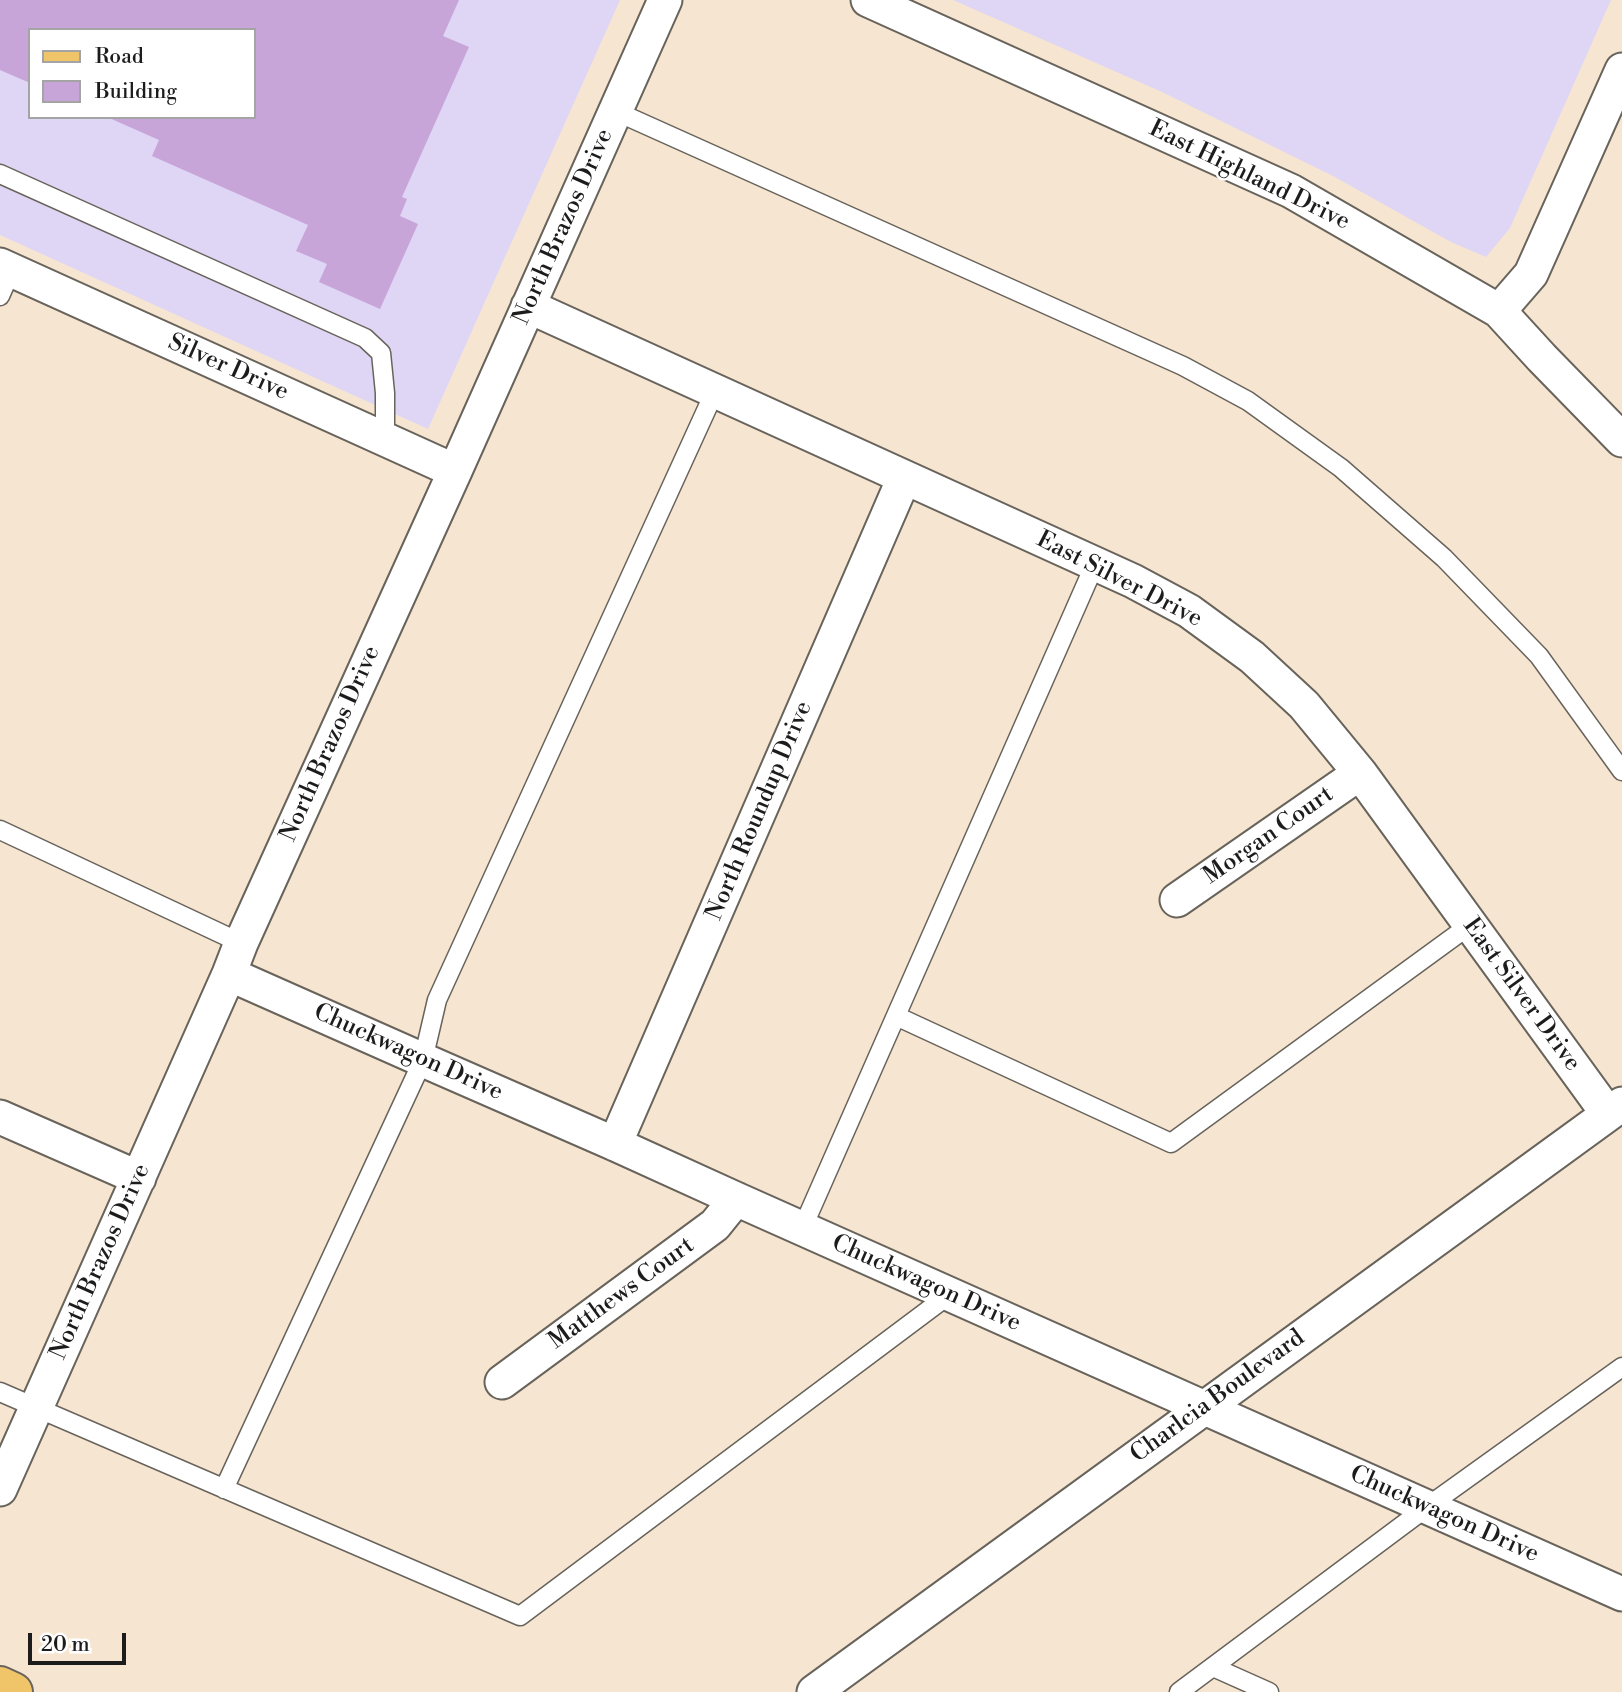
<!DOCTYPE html>
<style>
body{margin:0}
#map{position:relative;width:1622px;height:1692px;overflow:hidden;background:#f6e6d1;font-family:"Libre Bodoni",serif}
canvas{display:block}
.legend{position:absolute;left:28px;top:28px;width:228px;height:91px;box-sizing:border-box;background:#fff;border:2px solid #a4a4a4;margin:0;padding:9px 12px;list-style:none;font-size:21px;color:#1c1c1c}
.legend li{display:flex;align-items:center;gap:14px;height:35px}
.legend b{width:35px;border:2px solid #a4a4a4}
.scale{position:absolute;left:28px;top:1633px;width:98px;height:32px;box-sizing:border-box;border:4px solid #1c1c1c;border-top:0;padding-left:9px;font-size:21px;line-height:24px;white-space:nowrap;color:#1c1c1c;-webkit-text-stroke:5px #fff;paint-order:stroke}
</style>
<div id="map">
<canvas width="1622" height="1692"></canvas>
<ul class="legend">
<li><b style="height:9px;background:#f0c469"></b>Road</li>
<li><b style="height:19px;background:#c8a5d8"></b>Building</li>
</ul>
<div class="scale">20 m</div>
</div>
<script>
const ctx = document.querySelector('canvas').getContext('2d');
ctx.lineJoin = 'round';
function fill(path, color) { ctx.fillStyle = color; ctx.fill(path, 'evenodd'); }
const toPath = rows => new Path2D(rows.map(r => 'M' + r).join(''));
function stroke(path, color, width, dash) { ctx.strokeStyle = color; ctx.lineWidth = width; ctx.lineCap = dash ? 'butt' : 'round'; ctx.setLineDash(dash || []); ctx.stroke(path); }
function label(font, color, halo, rows, align = 'center') {
  ctx.font = font + ' "Libre Bodoni",serif'; ctx.lineWidth = 5; ctx.setLineDash([]); ctx.textBaseline = 'middle'; ctx.strokeStyle = halo; ctx.fillStyle = color; for (const [text, x, y, turn = 0] of rows) {
    ctx.save(); ctx.translate(x, y); ctx.rotate((+turn || 0) * Math.PI / 180); ctx.textAlign = isNaN(turn) ? turn : align; if (halo) ctx.strokeText(text, 0, 0); ctx.fillText(text, 0, 0); ctx.restore();
  }
}
const built = toPath([
 [0,0,620,0,428,429,0,235],
 [30,30,254,30,254,117,30,117],
 [953,0,1611,0,1510,228,1486,257,1451,242,1333,176,1162,92]
]);
const building = toPath([
 [0,0,459,0,443,36,469,47,402,197,407,199,400,216,418,224,380,309,319,282,327,264,296,251,308,225,152,156,159,140,107,117,254,117,254,30,30,30,30,83,0,70]
]);
const lane = toPath([
 [615,111,1183,366,1248,401,1341,468,1444,558,1539,656,1622,771],
 [0,174,365,338,381,353,385,393,385,438],
 [0,296,11,271],
 [0,830,241,943],
 [896,1016,1171,1143,1470,925],
 [802,1229,1095,564],
 [0,1392,520,1616,950,1294],
 [224,1489,423,1060,437,1000,715,391],
 [1213,1667,1269,1692],
 [1179,1692,1427,1507,1622,1367]
]);
const street = toPath([
 [868,0,1291,191,1499,311,1542,358,1622,440],
 [0,265,455,471],
 [528,306,1133,581,1189,611,1252,657,1304,705,1360,773,1608,1114],
 [1499,311,1531,274,1622,70],
 [1177,900,1360,773],
 [229,974,423,1060,615,1144,736,1199,1622,1594],
 [0,1117,139,1178],
 [615,1144,904,478],
 [502,1382,715,1225,736,1199],
 [0,1489,229,974,241,943,455,471,665,0],
 [814,1692,1622,1104]
]);
const primary = toPath([
 [0,1686,13,1692]
]);
const streetNames = [
 ["East Highland Drive",1249,176,26],
 ["North Brazos Drive",564,227,-66],
 ["Silver Drive",228,368,24],
 ["East Silver Drive",1119,580,27],
 ["North Brazos Drive",331,744,-66],
 ["North Roundup Drive",760,811,-67],
 ["Morgan Court",1269,836,-35],
 ["East Silver Drive",1521,995,54],
 ["Chuckwagon Drive",408,1053,24],
 ["North Brazos Drive",101,1262,-66],
 ["Chuckwagon Drive",926,1284,24],
 ["Matthews Court",622,1294,-36],
 ["Charlcia Boulevard",1218,1397,-36],
 ["Chuckwagon Drive",1444,1515,24]
];
fill(built, '#dfd5f5');
fill(building, '#c8a5d8');
stroke(lane, '#68635b', 21);
stroke(street, '#68635b', 37);
stroke(primary, '#68635b', 42);
stroke(lane, '#fff', 18);
stroke(street, '#fff', 33);
stroke(primary, '#f0c469', 38);
label('24px', '#1c1c1c', '#fff', streetNames);
</script>
